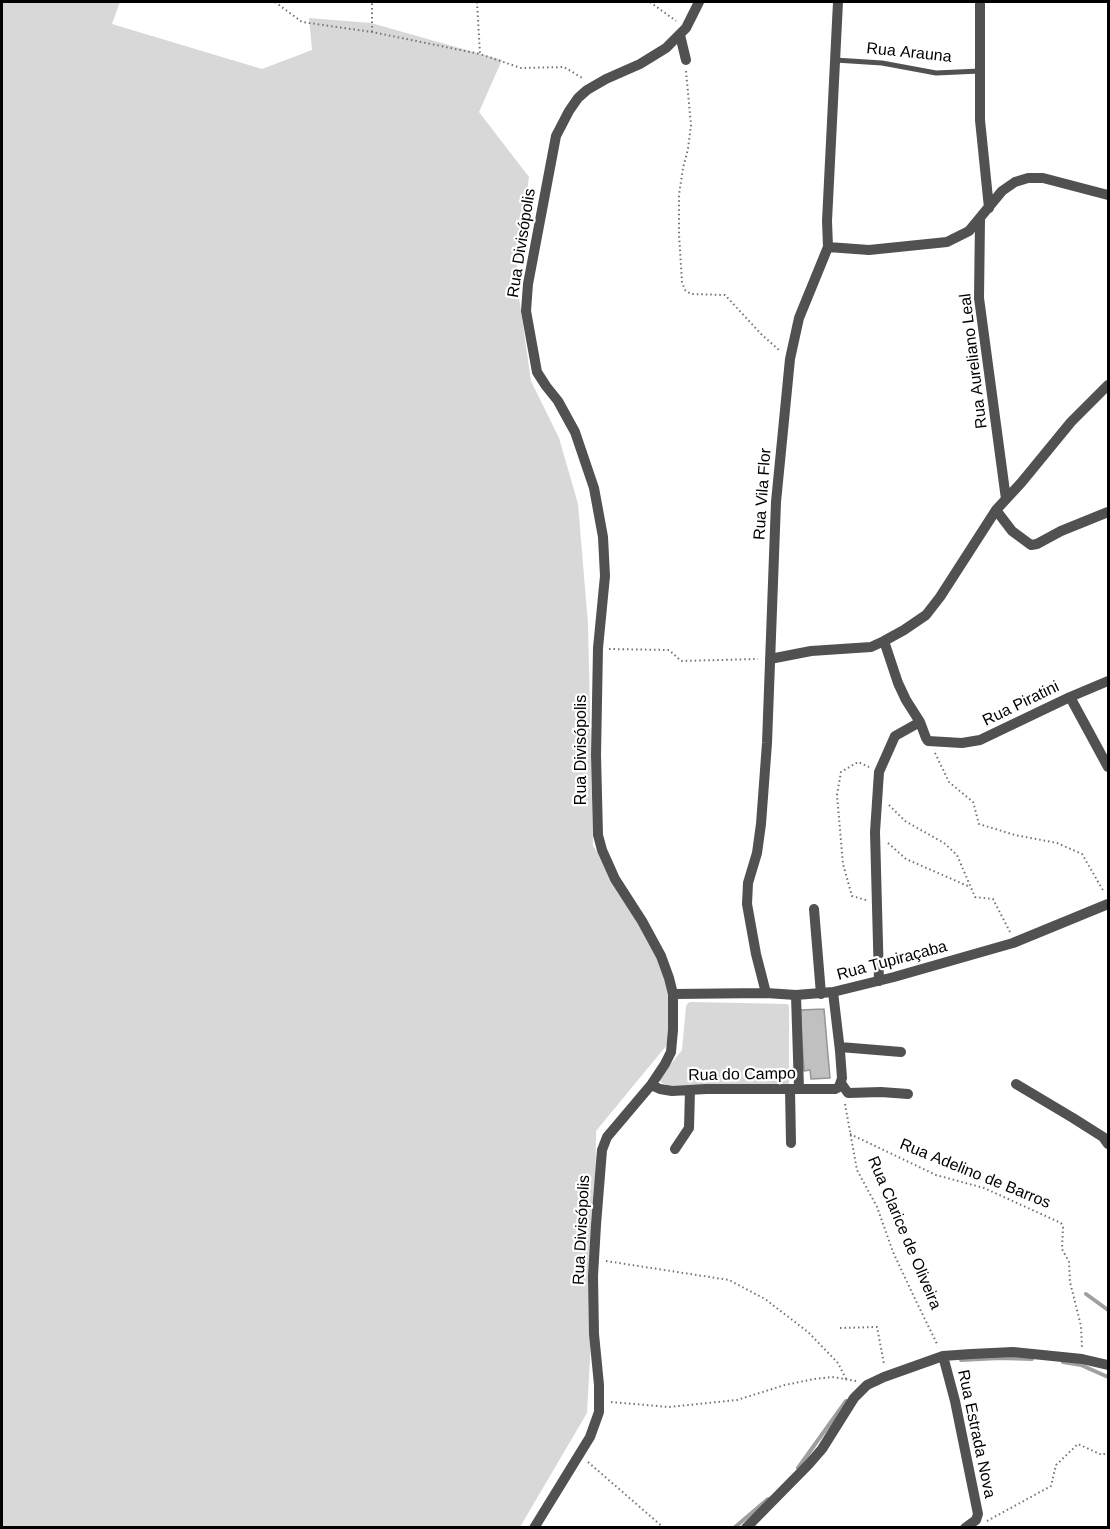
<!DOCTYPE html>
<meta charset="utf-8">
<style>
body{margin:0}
#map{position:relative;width:1110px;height:1529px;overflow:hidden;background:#fff;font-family:Helvetica,sans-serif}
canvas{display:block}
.frame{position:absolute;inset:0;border:3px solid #000;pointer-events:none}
</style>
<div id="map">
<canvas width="1110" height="1529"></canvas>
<div class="frame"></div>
</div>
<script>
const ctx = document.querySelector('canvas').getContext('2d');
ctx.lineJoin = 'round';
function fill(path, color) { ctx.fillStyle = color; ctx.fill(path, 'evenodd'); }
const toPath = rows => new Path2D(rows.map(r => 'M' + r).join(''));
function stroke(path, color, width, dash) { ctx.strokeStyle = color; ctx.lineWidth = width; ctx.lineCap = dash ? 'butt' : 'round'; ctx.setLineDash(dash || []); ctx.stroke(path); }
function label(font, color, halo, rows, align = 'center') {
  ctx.font = font + ' Helvetica,sans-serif'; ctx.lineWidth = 4.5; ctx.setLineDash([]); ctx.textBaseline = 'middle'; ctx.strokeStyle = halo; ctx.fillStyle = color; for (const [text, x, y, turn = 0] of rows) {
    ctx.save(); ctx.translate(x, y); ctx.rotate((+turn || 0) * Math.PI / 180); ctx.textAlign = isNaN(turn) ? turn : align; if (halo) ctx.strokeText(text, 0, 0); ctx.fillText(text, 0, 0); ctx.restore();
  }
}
const green = toPath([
 [2,2,120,2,112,24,262,69,312,50,309,18,371,23,502,60,479,112,529,177,516,276,531,381,559,438,578,504,588,624,593,846,646,923,672,975,671,1040,596,1131,595,1266,587,1413,520,1527,2,1528],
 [691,1002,787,1004,789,1006,789,1084,671,1087,662,1083,659,1079,682,1050,686,1006,688,1003]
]);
const stream = toPath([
 [1086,1294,1108,1310],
 [961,1360,1000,1358,1032,1359],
 [1063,1362,1081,1365,1108,1377],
 [798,1468,846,1401],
 [734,1528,768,1499]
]);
const building = toPath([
 [824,1009,830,1078,811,1079,810,1070,804,1071,800,1010,824,1009]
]);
const path = toPath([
 [275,2,302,22,372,32,480,54],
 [477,2,480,54,521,68,564,67,584,79],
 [650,2,676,21],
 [372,32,372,2],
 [686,71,691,125,688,149,683,168,679,195,679,234,682,282,685,290,691,294,725,295,762,335,779,350],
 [609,649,669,650,681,661,758,659],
 [935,753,949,782,973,802,979,824,1015,835,1057,843,1082,854,1104,892],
 [889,805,905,821,944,843,957,855,975,897,993,899,1010,932],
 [888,843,906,859,970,887],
 [866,900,852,896,843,864,837,795,841,772,858,762,869,767],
 [845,1104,857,1170,877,1207,893,1252,916,1301,938,1346],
 [850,1134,936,1175,984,1188,1061,1223,1063,1227,1062,1249,1069,1262,1070,1282,1081,1326,1082,1348],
 [606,1261,729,1280,765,1299,808,1332,838,1363,846,1379],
 [840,1328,877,1327,884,1364],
 [611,1402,669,1407,737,1400,785,1385,814,1379,832,1377,856,1381],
 [588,1462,664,1528],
 [987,1521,1051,1486,1056,1465,1078,1444,1102,1455,1108,1452]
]);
const lane = toPath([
 [835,60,882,63,936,73,980,71]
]);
const street = toPath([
 [980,2,980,120,989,208],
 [680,35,686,60],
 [980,219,979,298,1006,499],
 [828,247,869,250,947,242,969,231,1002,191,1015,182,1028,178,1043,178,1108,195],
 [996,510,1012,531,1031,545,1037,544,1061,531,1108,512],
 [884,641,898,683,906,700,920,722,926,738,928,741,962,743,980,740,1070,697,1108,681],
 [770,659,811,651,871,647,884,641,904,630,926,615,940,597,996,510,1021,483,1071,422,1108,385],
 [1070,697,1108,767],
 [814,909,821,994],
 [879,981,875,832,879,772,895,736,920,722],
 [766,993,756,954,747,904,748,883,757,853,761,824,767,743,776,502,790,359,799,318,828,247,827,221,838,2],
 [673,994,766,993,796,995,833,992,894,977,1013,943,1108,904],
 [796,995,799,1089],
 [840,1047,901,1052],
 [841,1083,848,1093,881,1092,908,1094],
 [1016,1084,1073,1118,1103,1137,1108,1144],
 [651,1085,660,1089,672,1091,706,1089,835,1089,839,1087,842,1078,840,1051,833,992],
 [790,1089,791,1143],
 [675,1149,689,1128,690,1090],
 [943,1356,955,1401,978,1514,976,1520,965,1528],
 [534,1528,590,1437,599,1412,599,1385,594,1334,593,1276,596,1225,602,1150,607,1137,651,1085,665,1064,671,1052,673,1030,673,994,669,978,661,956,642,921,615,879,602,850,598,835,596,755,598,648,605,576,603,537,594,488,575,432,558,401,546,386,537,372,526,311,528,284,556,136,569,111,578,98,587,90,606,79,640,64,666,48,686,28,699,2],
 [746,1528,809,1464,822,1449,854,1398,867,1385,884,1377,943,1356,971,1354,1013,1352,1082,1359,1108,1365]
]);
const streetNames = [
 ["Rua Arauna",909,53,6],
 ["Rua Divisópolis",522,243,-81],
 ["Rua Aureliano Leal",974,361,-97],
 ["Rua Vila Flor",763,494,-86],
 ["Rua Piratini",1021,704,-26],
 ["Rua Divisópolis",582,750,-90],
 ["Rua Tupiraçaba",892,961,-15],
 ["Rua do Campo",742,1075,-1],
 ["Rua Adelino de Barros",975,1174,22],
 ["Rua Divisópolis",582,1230,-87],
 ["Rua Clarice de Oliveira",904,1233,67],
 ["Rua Estrada Nova",976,1434,78]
];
fill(green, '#d8d8d8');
stroke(stream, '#9f9f9f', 4);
fill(building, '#c0c0c0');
stroke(building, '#959595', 1.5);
stroke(path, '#737373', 2, [1.5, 3]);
stroke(lane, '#515151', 5);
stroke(street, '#515151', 10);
label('16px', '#000', '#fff', streetNames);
</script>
